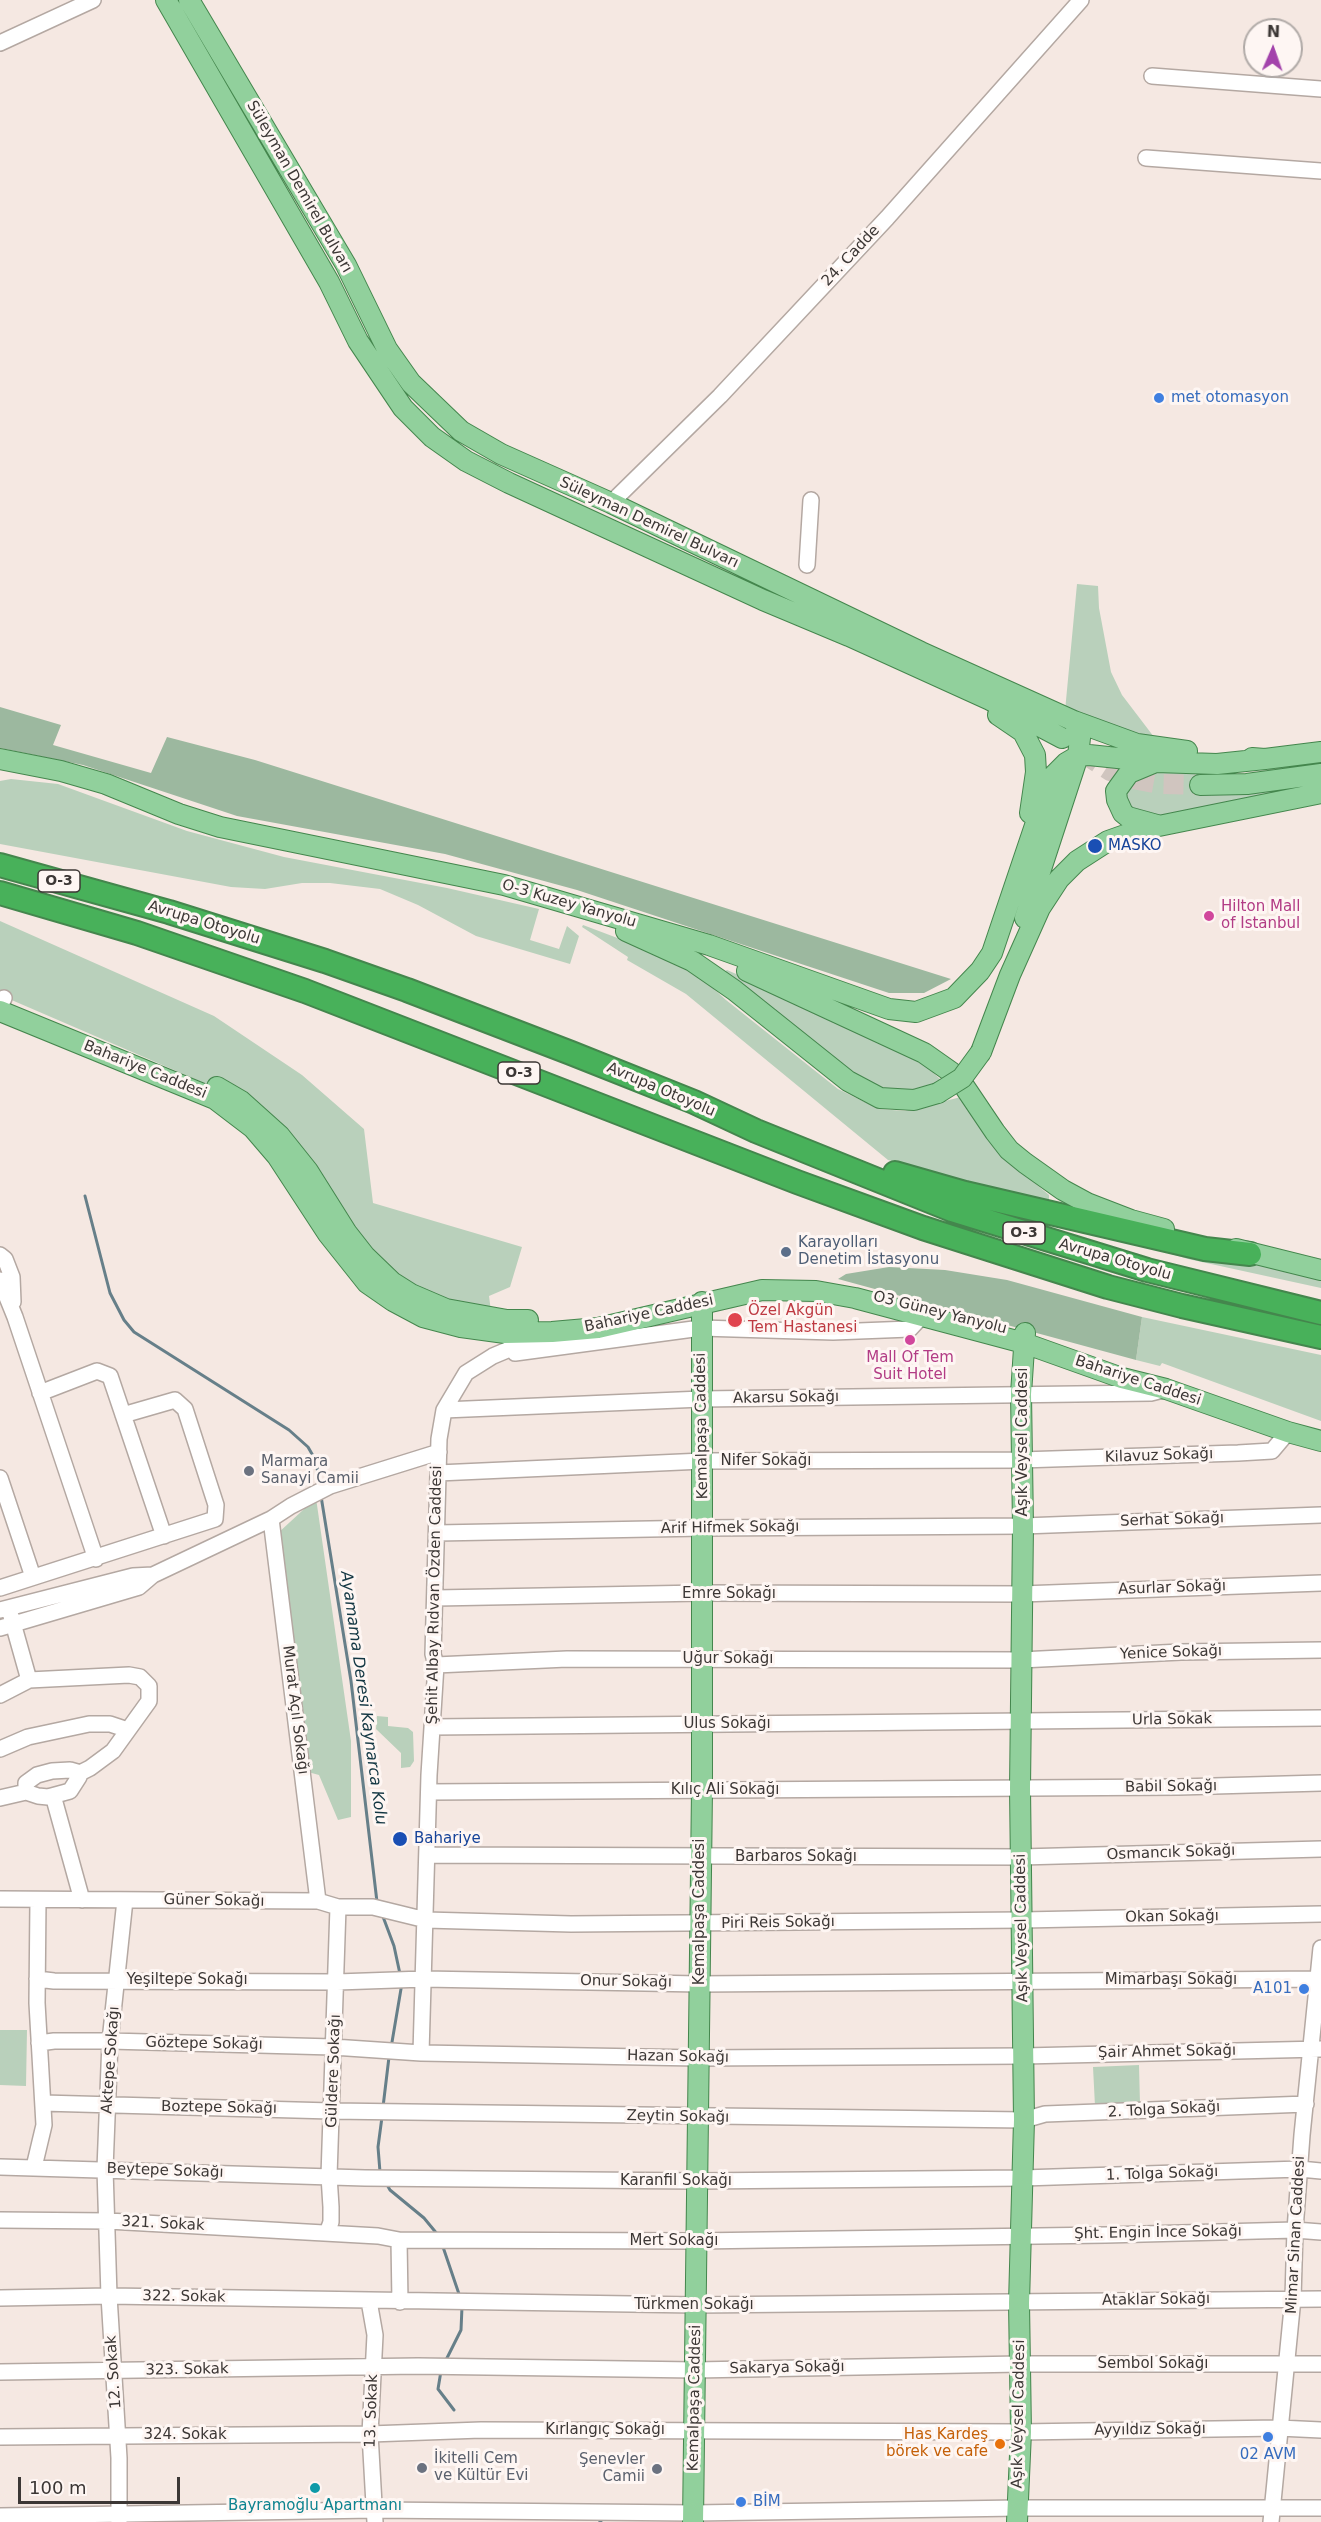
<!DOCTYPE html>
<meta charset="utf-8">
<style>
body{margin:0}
#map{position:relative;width:1321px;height:2522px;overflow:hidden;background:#f5e8e2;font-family:"DejaVu Sans",sans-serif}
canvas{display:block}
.north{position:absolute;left:1243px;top:18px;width:60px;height:60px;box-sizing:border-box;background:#fef6f3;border:2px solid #b0aaa7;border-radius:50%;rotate:2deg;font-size:16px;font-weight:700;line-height:24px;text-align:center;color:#3c3735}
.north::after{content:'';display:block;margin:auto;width:21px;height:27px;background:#a343ab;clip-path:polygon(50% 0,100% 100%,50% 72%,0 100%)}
.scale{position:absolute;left:18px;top:2477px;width:162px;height:27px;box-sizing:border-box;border:3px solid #3c3735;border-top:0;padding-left:8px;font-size:18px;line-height:21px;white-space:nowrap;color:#3c3735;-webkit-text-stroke:4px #fef6f3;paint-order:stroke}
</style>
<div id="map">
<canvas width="1321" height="2522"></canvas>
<div class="north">N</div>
<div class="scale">100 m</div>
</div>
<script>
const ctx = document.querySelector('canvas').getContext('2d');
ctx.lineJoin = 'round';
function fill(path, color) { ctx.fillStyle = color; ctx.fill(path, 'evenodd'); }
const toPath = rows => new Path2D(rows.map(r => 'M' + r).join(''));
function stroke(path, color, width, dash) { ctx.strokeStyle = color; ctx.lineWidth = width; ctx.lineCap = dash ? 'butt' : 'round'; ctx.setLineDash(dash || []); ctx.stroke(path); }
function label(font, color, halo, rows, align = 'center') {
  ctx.font = font + ' "DejaVu Sans",sans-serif'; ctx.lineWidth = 6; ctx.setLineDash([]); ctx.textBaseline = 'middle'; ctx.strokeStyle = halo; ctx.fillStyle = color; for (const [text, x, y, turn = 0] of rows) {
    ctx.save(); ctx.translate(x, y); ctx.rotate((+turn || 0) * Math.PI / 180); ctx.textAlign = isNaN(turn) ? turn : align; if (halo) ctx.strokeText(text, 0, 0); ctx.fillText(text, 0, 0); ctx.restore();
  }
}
const green = toPath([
 [1077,584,1098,586,1099,608,1111,672,1122,695,1154,737,1115,728,1065,711],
 [1153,771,1200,774,1201,791,1312,782,1313,788,1158,816,1136,813,1128,806,1125,795,1132,782],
 [11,779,58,784,187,831,284,857,447,888,539,909,530,940,559,949,567,926,579,936,570,964,476,936,418,905,380,889,330,883,302,883,265,889,231,887,0,844,0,781],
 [0,921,214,1016,302,1075,364,1129,373,1203,522,1247,510,1287,489,1296,492,1319,409,1305,255,1105,0,995],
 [583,925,665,956,701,977,726,1000,838,1089,879,1109,905,1111,961,1097,1012,1164,1049,1195,1049,1203,888,1160,686,994,627,960,628,957,582,927],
 [727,970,789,997,923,1063,941,1080,915,1092,877,1090,724,972],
 [1011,1206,1321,1280,1321,1288,1188,1259],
 [1142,1317,1321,1355,1321,1421,1162,1363,1160,1366,1136,1360],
 [316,1498,351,1741,351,1817,338,1820,319,1775,308,1772,277,1534],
 [377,1716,388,1717,388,1726,408,1728,413,1732,414,1761,410,1767,401,1768,401,1753,376,1729],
 [0,2030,27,2030,26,2086,0,2085],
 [1139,2065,1140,2104,1095,2106,1093,2067]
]);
const forest = toPath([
 [0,707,61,725,53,745,151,773,167,737,255,760,951,979,924,993,889,993,577,890,445,854,237,816,83,765,0,748],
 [889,1267,945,1270,1007,1280,1142,1317,1136,1360,838,1279,846,1274]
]);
const stream = toPath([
 [85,1196,110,1293,124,1320,134,1332,289,1430,308,1447,316,1461,320,1487],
 [321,1496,351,1681,377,1902],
 [382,1914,394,1946,400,1974],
 [391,2048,402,1983],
 [383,2107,389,2057],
 [380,2172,378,2147,382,2117],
 [386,2183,390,2190,424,2218,438,2235],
 [442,2244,460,2297],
 [445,2362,461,2330,462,2307],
 [441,2371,438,2389,454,2410],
 [597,2518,601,2522]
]);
const majorTunnel = toPath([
 [1081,752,1110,771,1138,780,1160,784,1200,785]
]);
const minor = toPath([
 [0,43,93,0],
 [1152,76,1321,89],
 [1146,158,1321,171],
 [611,503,720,396,887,218,1081,0],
 [807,565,811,500],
 [0,1007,4,998],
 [0,1255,5,1259,12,1277,13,1302],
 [0,1280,15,1317,96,1559],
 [515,1353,701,1328,833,1332,910,1329,922,1316],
 [40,1393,97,1371,110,1376,164,1536],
 [444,1410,702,1399,1151,1393,1163,1390],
 [438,1473,703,1461,1021,1460,1238,1453,1272,1451,1288,1432],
 [0,1478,33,1577],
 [271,1519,318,1901],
 [437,1533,703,1528,1023,1526,1321,1515],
 [0,1588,215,1519,216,1505,185,1409,175,1400,123,1415],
 [436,1598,702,1593,1022,1594,1321,1583],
 [0,1610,133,1576,153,1575],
 [0,1628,139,1587,153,1575,271,1519,291,1506,330,1486,439,1452],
 [436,1665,567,1659,1021,1660,1181,1652,1321,1650],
 [29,1680,129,1675,140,1677,149,1686,149,1701,113,1751,90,1768,78,1774],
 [0,1695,29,1680,11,1616],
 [433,1727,1321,1718],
 [0,1749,28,1737,89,1724,110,1724,128,1730],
 [70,1770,77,1772,79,1777,70,1791,48,1797,38,1796,26,1792,26,1783,37,1775,52,1771,70,1770],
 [429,1792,1179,1787,1321,1783],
 [55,1796,54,1799,82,1900],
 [0,1798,26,1792],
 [427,1855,1021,1857,1321,1849],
 [0,1899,318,1901,338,1907,373,1907,426,1920,571,1924,1023,1920,1321,1914],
 [37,1979,54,1981,337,1982,424,1979,700,1984,1321,1979],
 [39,2043,54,2041,110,2041,333,2047,421,2053,698,2058,1024,2056,1321,2049],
 [421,2053,429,1775,436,1665,433,1654,439,1439,444,1410,466,1373,493,1356,543,1335],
 [43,2103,331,2111,1024,2120,1045,2114,1306,2104],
 [0,2167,365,2178,697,2181,1023,2178,1300,2169,1321,2171],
 [34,2167,44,2125,37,2003,38,1900],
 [0,2220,108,2221,378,2236,399,2240,697,2241,1106,2235,1295,2230,1321,2232],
 [327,2233,331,2222,331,2207,329,2176,338,1907],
 [399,2240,400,2302],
 [0,2298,109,2296,696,2305,1321,2299],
 [369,2301,375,2335,370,2434,375,2522],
 [0,2372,418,2366,695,2370,1020,2364,1321,2364],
 [0,2437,370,2434,481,2430,1021,2432,1279,2428,1321,2430],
 [0,2516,374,2510,694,2513,1018,2508,1321,2508],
 [119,2522,119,2458,109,2296,105,2169,110,2041,125,1900],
 [1271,2522,1293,2298,1295,2230,1302,2135,1321,1948]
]);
const major = toPath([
 [166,0,329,282,358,341,403,408,432,437,466,461,509,483,763,600,849,636,990,700,1062,738],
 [189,0,346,265,387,349,411,383,461,431,501,454,611,503,921,652,1074,721,1137,744,1187,751],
 [998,715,1023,732,1035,755,1036,772,1030,813],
 [1252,758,1265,759,1321,752],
 [0,759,61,771,106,784,179,814,220,827,504,885,709,945,889,1009,916,1012,954,998,980,971,992,953,1051,778,1066,763,1078,756,1089,755,1156,762,1217,764,1265,759],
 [1153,763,1129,773,1116,791,1117,800,1123,813,1128,817,1157,825],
 [1200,785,1247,784,1321,774],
 [1025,918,1078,756,1080,738,1074,721],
 [626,931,692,961,734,990,848,1081,880,1098,914,1100,938,1093],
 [747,971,924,1053,951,1072,962,1083,995,1132,1009,1150,1025,1163,1063,1190,1087,1203,1131,1220,1164,1229],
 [0,1011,215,1099,253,1128,277,1156,328,1234,367,1283,393,1301,423,1317,461,1327,505,1333,552,1332,598,1328,762,1290,816,1291,855,1298,1024,1343,1122,1378,1166,1389,1288,1432,1321,1441],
 [981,1052,1010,975,1040,908,1059,879,1077,861,1108,841,1139,830,1321,793],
 [217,1087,241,1101,280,1136,308,1171,347,1233,365,1256,392,1282,411,1294,446,1309,507,1320,528,1320],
 [1236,1249,1321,1270],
 [693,2522,702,1790,702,1302],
 [1017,2522,1021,2432,1019,2303,1024,2120,1020,1788,1023,1526,1021,1394,1025,1333]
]);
const highway = toPath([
 [0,865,169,912,325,961,407,990,571,1053,694,1102,756,1131,952,1210,1147,1270,1321,1313],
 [0,893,137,933,305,991,797,1182,923,1228,1108,1287,1182,1306,1321,1337],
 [895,1173,965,1193,1205,1249,1250,1254]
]);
const majorBridge = toPath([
 [938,1093,962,1078,981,1052]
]);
const markers = [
 [1159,398,6,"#3f7fe0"],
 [1095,846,8,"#1a4fb4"],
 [1209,916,6,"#d1479c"],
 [786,1252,6,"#5c6f8a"],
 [735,1320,8,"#e0444e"],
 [910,1340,6,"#d1479c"],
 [249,1471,6,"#6b7280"],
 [400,1839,8,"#1a4fb4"],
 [1304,1989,6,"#3f7fe0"],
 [1268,2437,6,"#3f7fe0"],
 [1000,2444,6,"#e8710a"],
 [422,2468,6,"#6b7280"],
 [657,2469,6,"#6b7280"],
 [315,2488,6,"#0f9aa8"],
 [741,2502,6,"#3f7fe0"]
];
const shields = [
 [59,881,42],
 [519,1073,42],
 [1024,1233,42]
];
const shieldNames = [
 ["O-3",59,881],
 ["O-3",519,1073],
 ["O-3",1024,1233]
];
const streetNames = [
 ["Süleyman Demirel Bulvarı",299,187,60],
 ["24. Cadde",851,256,-47],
 ["Süleyman Demirel Bulvarı",649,523,25],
 ["O-3 Kuzey Yanyolu",569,904,16],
 ["Avrupa Otoyolu",204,923,17],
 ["Bahariye Caddesi",145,1070,22],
 ["Avrupa Otoyolu",661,1090,23],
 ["Avrupa Otoyolu",1115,1260,16],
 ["O3 Güney Yanyolu",940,1313,14],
 ["Bahariye Caddesi",649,1314,-12],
 ["Bahariye Caddesi",1138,1381,18],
 ["Akarsu Sokağı",786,1398,-1],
 ["Kemalpaşa Caddesi",702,1426,-91],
 ["Aşık Veysel Caddesi",1023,1442,-90],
 ["Kilavuz Sokağı",1159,1456,-2],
 ["Nifer Sokağı",766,1461],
 ["Serhat Sokağı",1172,1520,-2],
 ["Arif Hifmek Sokağı",730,1528,-1],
 ["Asurlar Sokağı",1172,1588,-2],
 ["Emre Sokağı",729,1594],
 ["Şehit Albay Rıdvan Özden Caddesi",435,1595,-89],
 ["Yenice Sokağı",1171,1653,-2],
 ["Uğur Sokağı",728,1659],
 ["Murat Açıl Sokağı",295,1710,83],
 ["Urla Sokak",1172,1720,-1],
 ["Ulus Sokağı",727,1724],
 ["Babil Sokağı",1171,1787,-1],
 ["Kılıç Ali Sokağı",725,1790],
 ["Osmancık Sokağı",1171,1853,-2],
 ["Barbaros Sokağı",796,1857],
 ["Güner Sokağı",214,1901,1],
 ["Kemalpaşa Caddesi",700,1912,-90],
 ["Okan Sokağı",1172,1917,-1],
 ["Piri Reis Sokağı",778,1923,-1],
 ["Aşık Veysel Caddesi",1022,1928,-91],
 ["Yeşiltepe Sokağı",187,1980],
 ["Mimarbaşı Sokağı",1171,1980],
 ["Onur Sokağı",626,1982,1],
 ["Göztepe Sokağı",204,2044,1],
 ["Şair Ahmet Sokağı",1167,2052,-1],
 ["Hazan Sokağı",678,2057,1],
 ["Aktepe Sokağı",111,2060,-86],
 ["Güldere Sokağı",334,2071,-88],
 ["Boztepe Sokağı",219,2108,1],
 ["2. Tolga Sokağı",1164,2110,-3],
 ["Zeytin Sokağı",678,2117,1],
 ["Beytepe Sokağı",165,2171,2],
 ["1. Tolga Sokağı",1162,2174,-2],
 ["Karanfil Sokağı",676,2181],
 ["321. Sokak",163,2224,3],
 ["Şht. Engin İnce Sokağı",1158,2233,-1],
 ["Mimar Sinan Caddesi",1296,2235,-87],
 ["Mert Sokağı",674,2241],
 ["322. Sokak",184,2297,1],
 ["Ataklar Sokağı",1156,2300,-1],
 ["Türkmen Sokağı",694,2305],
 ["Sembol Sokağı",1153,2364],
 ["Sakarya Sokağı",787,2368,-1],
 ["323. Sokak",187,2370,-1],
 ["12. Sokak",114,2372,-94],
 ["Kemalpaşa Caddesi",695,2398,-89],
 ["13. Sokak",372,2411,-88],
 ["Aşık Veysel Caddesi",1019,2414,-89],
 ["Kırlangıç Sokağı",605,2430],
 ["Ayyıldız Sokağı",1150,2430,-1],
 ["324. Sokak",185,2435]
];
const shopNames = [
 ["met otomasyon",1171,398],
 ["A101",1292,1989,"right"],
 ["02 AVM",1268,2455,"center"],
 ["BİM",753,2502]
];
const transitNames = [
 ["MASKO",1108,846],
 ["Bahariye",414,1839]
];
const hotelNames = [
 ["Hilton Mall",1221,907],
 ["of Istanbul",1221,924],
 ["Mall Of Tem",910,1358,"center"],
 ["Suit Hotel",910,1375,"center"]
];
const serviceNames = [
 ["Karayolları",798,1243],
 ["Denetim İstasyonu",798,1260]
];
const healthNames = [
 ["Özel Akgün",748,1311],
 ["Tem Hastanesi",748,1328]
];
const worshipNames = [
 ["Marmara",261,1462],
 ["Sanayi Camii",261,1479],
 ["İkitelli Cem",434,2459],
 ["ve Kültür Evi",434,2476],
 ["Şenevler",645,2460,"right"],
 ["Camii",645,2477,"right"]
];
const foodNames = [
 ["Has Kardeş",988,2435],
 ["börek ve cafe",988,2452]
];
const cultureNames = [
 ["Bayramoğlu Apartmanı",315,2506]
];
const waterNames = [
 ["Ayamama Deresi Kaynarca Kolu",363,1698,82]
];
fill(green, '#b9d0bb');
fill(forest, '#9cb89f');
stroke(stream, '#667f89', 3);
stroke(majorTunnel, '#d0c5bf', 20, [20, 10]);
stroke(minor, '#b4a8a2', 18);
stroke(major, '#44864d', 22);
stroke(highway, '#44864d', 26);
stroke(minor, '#fff', 15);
stroke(major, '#91d09c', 20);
stroke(highway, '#48b15a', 22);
stroke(majorBridge, '#44864d', 22, []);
stroke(majorBridge, '#91d09c', 20);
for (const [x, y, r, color] of markers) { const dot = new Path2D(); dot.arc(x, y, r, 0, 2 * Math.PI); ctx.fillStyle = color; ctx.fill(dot); stroke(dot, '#fef6f3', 2); }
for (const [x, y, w] of shields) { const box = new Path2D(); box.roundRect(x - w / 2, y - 11, w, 22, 4.5); ctx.fillStyle = '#fef6f3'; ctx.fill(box); stroke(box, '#3c3735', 1.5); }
label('bold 14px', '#3c3735', null, shieldNames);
label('15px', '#3c3735', '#fef6f3', streetNames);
label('15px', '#366cbe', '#fef6f3', shopNames, 'left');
label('15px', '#164399', '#fef6f3', transitNames, 'left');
label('15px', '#b23c85', '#fef6f3', hotelNames, 'left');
label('15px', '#4e5e75', '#fef6f3', serviceNames, 'left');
label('15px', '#be3a42', '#fef6f3', healthNames, 'left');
label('15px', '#5b616d', '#fef6f3', worshipNames, 'left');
label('15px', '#c56008', '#fef6f3', foodNames, 'right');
label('15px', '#0d838f', '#fef6f3', cultureNames);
label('italic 16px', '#133743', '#fef6f3', waterNames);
</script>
